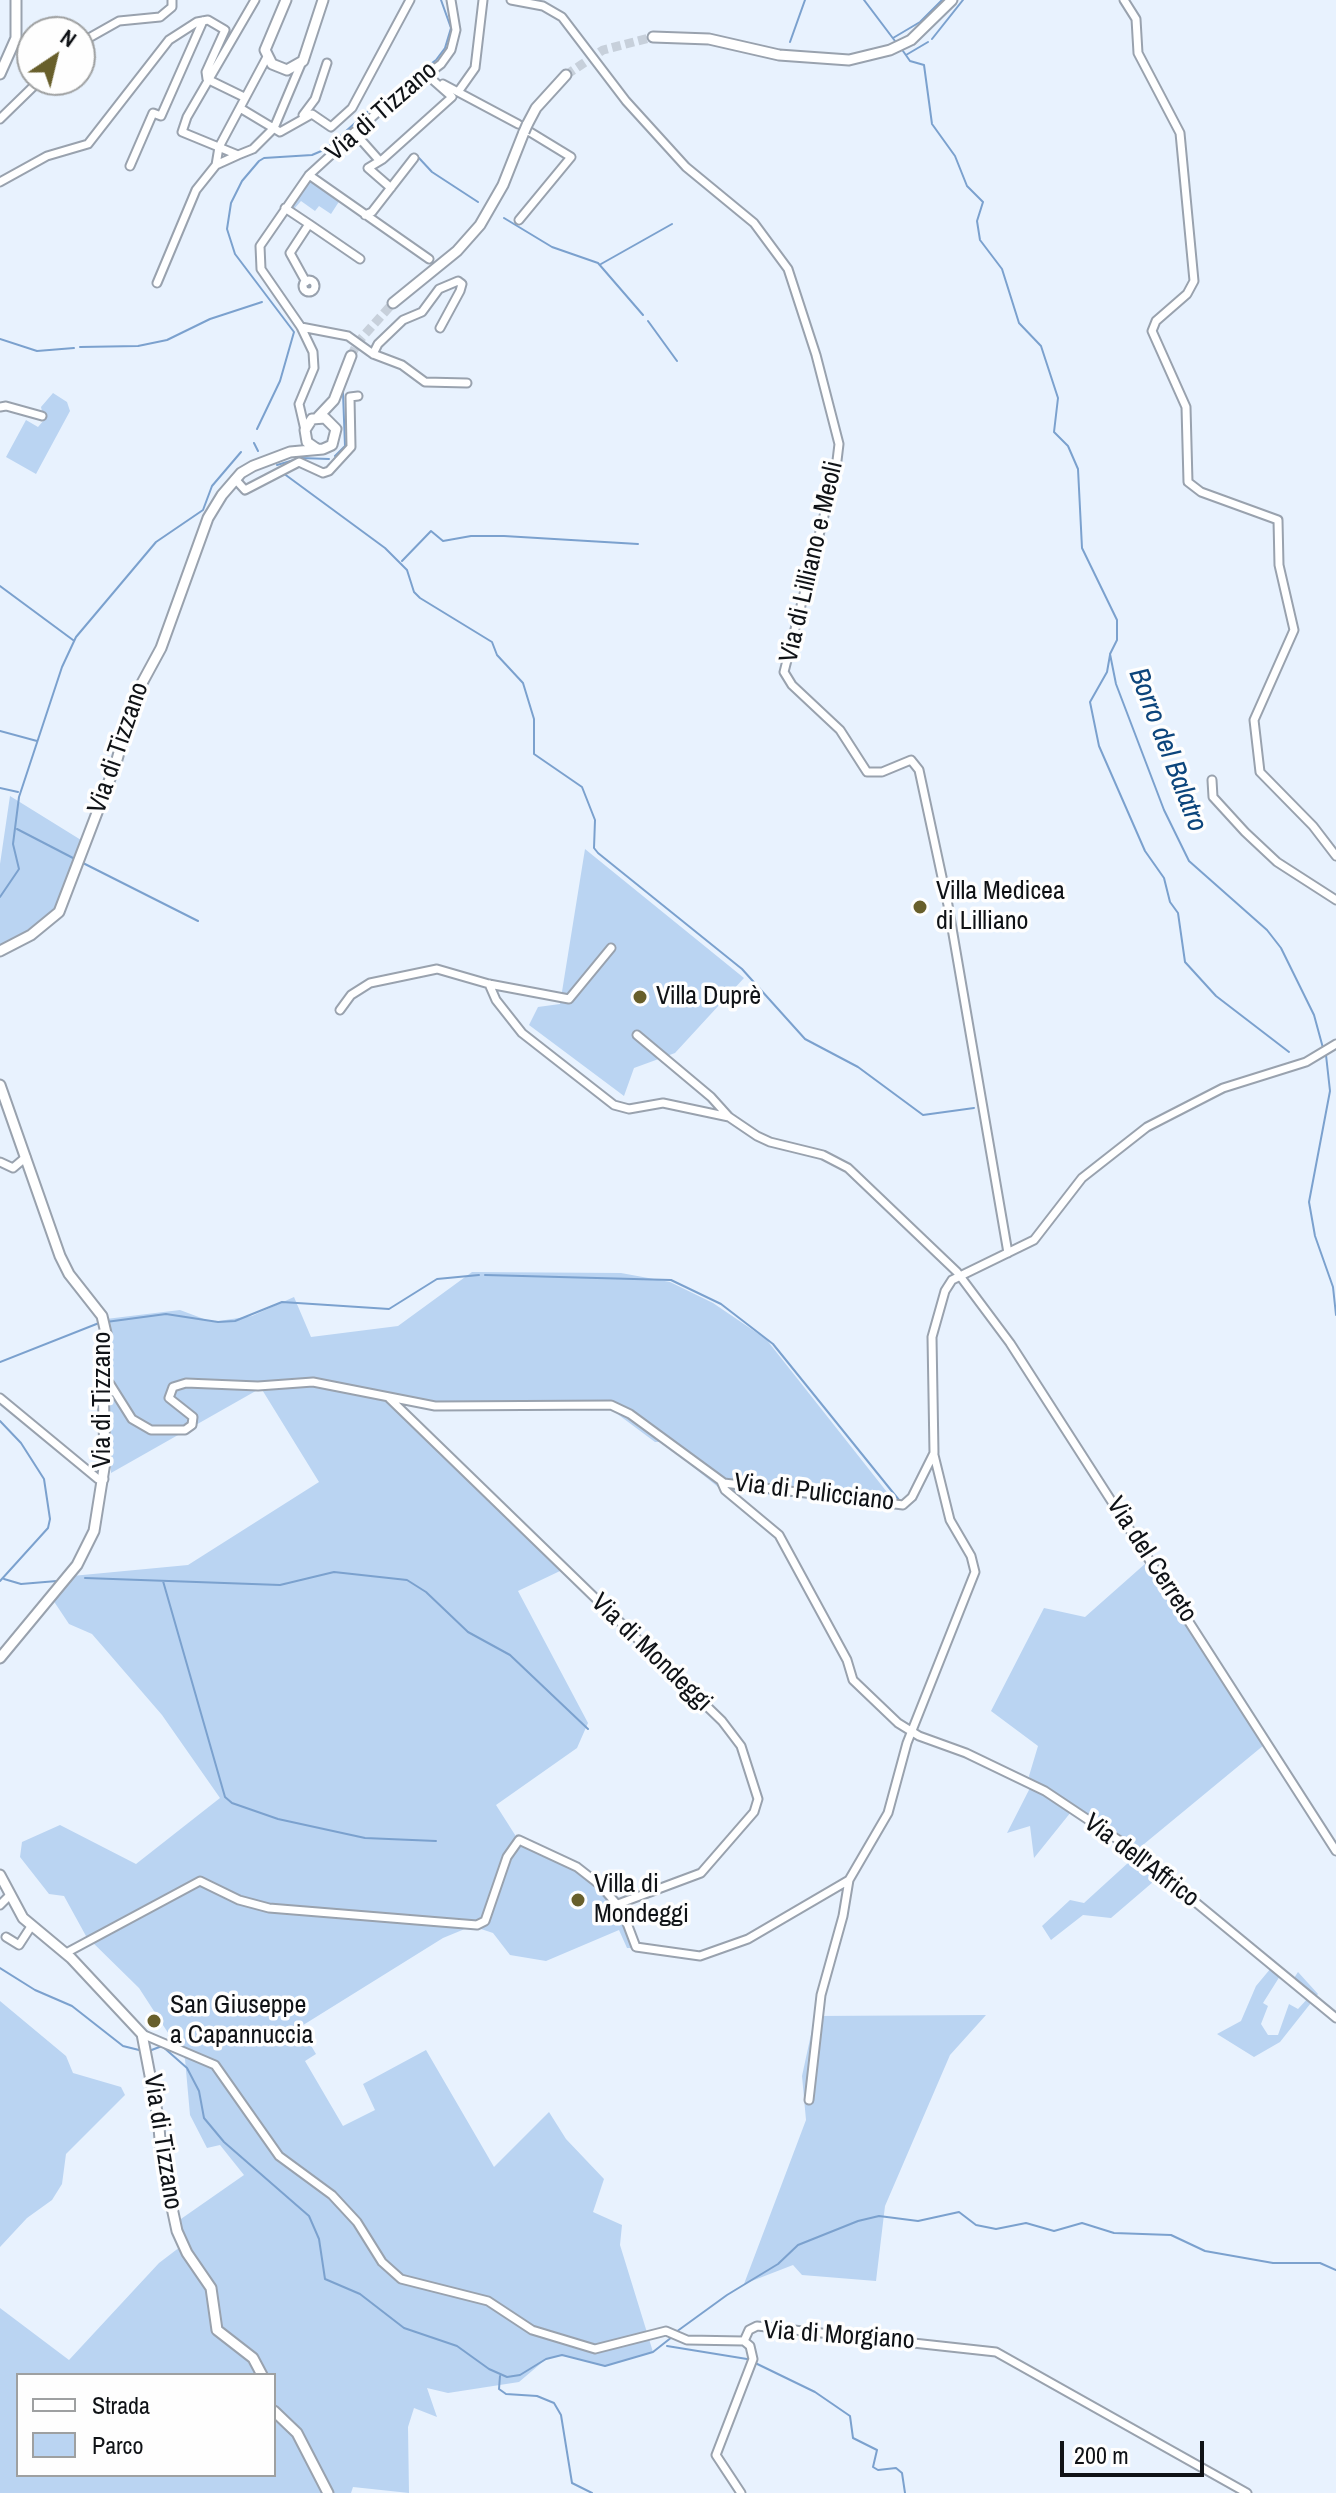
<!DOCTYPE html>
<meta charset="utf-8">
<style>
body{margin:0}
#map{position:relative;width:1336px;height:2493px;overflow:hidden;background:#e8f2fe;font-family:"Archivo Narrow",sans-serif}
canvas{display:block}
.legend{position:absolute;left:16px;top:2373px;width:260px;height:104px;box-sizing:border-box;background:#fefefe;border:2px solid #9ea0a1;margin:0;padding:10px 14px;list-style:none;font-size:24px;color:#0f1216}
.legend li{display:flex;align-items:center;gap:16px;height:40px}
.legend b{width:40px;border:2px solid #9ea0a1}
.north{position:absolute;left:16px;top:16px;width:80px;height:80px;box-sizing:border-box;background:#fefefe;border:2px solid #9ea0a1;border-radius:50%;rotate:35deg;font-size:22px;font-weight:700;line-height:32px;text-align:center;color:#0f1216}
.north::after{content:'';display:block;margin:auto;width:28px;height:36px;background:#685f2b;clip-path:polygon(50% 0,100% 100%,50% 72%,0 100%)}
.scale{position:absolute;left:1060px;top:2441px;width:144px;height:36px;box-sizing:border-box;border:4px solid #0f1216;border-top:0;padding-left:10px;font-size:24px;line-height:28px;white-space:nowrap;color:#0f1216;-webkit-text-stroke:6px #fefefe;paint-order:stroke}
</style>
<div id="map">
<canvas width="1336" height="2493"></canvas>
<ul class="legend">
<li><b style="height:10px;background:#fff"></b>Strada</li>
<li><b style="height:22px;background:#bad4f2"></b>Parco</li>
</ul>
<div class="north">N</div>
<div class="scale">200 m</div>
</div>
<script>
const ctx = document.querySelector('canvas').getContext('2d');
ctx.lineJoin = 'round';
function fill(path, color) { ctx.fillStyle = color; ctx.fill(path, 'evenodd'); }
const toPath = rows => new Path2D(rows.map(r => 'M' + r).join(''));
function stroke(path, color, width, dash) { ctx.strokeStyle = color; ctx.lineWidth = width; ctx.lineCap = dash ? 'butt' : 'round'; ctx.setLineDash(dash || []); ctx.stroke(path); }
function label(font, color, halo, rows, align = 'center') {
  ctx.font = font + ' "Archivo Narrow",sans-serif'; ctx.lineWidth = 7; ctx.setLineDash([]); ctx.textBaseline = 'middle'; ctx.strokeStyle = halo; ctx.fillStyle = color; for (const [text, x, y, turn = 0] of rows) {
    ctx.save(); ctx.translate(x, y); ctx.rotate((+turn || 0) * Math.PI / 180); ctx.textAlign = isNaN(turn) ? turn : align; if (halo) ctx.strokeText(text, 0, 0); ctx.fillText(text, 0, 0); ctx.restore();
  }
}
const green = toPath([
 [307,181,312,181,340,200,331,214,319,206,315,211,301,201,294,209,290,206],
 [53,393,67,402,70,411,36,474,6,457,26,420,38,427,44,420,41,407],
 [10,796,81,840,53,913,41,924,0,945,0,864],
 [585,849,744,978,675,1053,634,1068,624,1096,529,1025,538,1007,560,1004],
 [472,1272,621,1273,670,1282,713,1303,766,1339,898,1506,723,1491,662,1442,655,1442,612,1410,451,1411,387,1399,560,1571,518,1591,588,1723,577,1748,496,1805,517,1838,514,1842,521,1842,586,1875,618,1906,632,1948,627,1948,619,1930,546,1961,510,1955,493,1933,472,1926,443,1938,300,2027,316,2054,305,2061,343,2126,375,2110,363,2084,426,2050,494,2167,549,2112,566,2139,604,2179,593,2212,622,2225,620,2245,653,2352,605,2366,562,2355,546,2359,519,2382,448,2393,427,2388,437,2417,414,2408,408,2427,409,2493,353,2487,351,2493,0,2493,0,2308,69,2360,159,2263,180,2247,178,2221,244,2175,220,2145,207,2148,190,2115,185,2059,139,1988,86,1936,64,1896,49,1894,20,1857,22,1842,60,1825,136,1864,220,1798,162,1715,92,1634,69,1624,53,1600,72,1576,188,1565,319,1482,261,1388,111,1473,106,1319,180,1310,212,1322,252,1316,294,1297,311,1337,398,1326],
 [18,2375,274,2375,274,2475,18,2475],
 [1146,1563,1264,1745,1138,1849,1167,1870,1111,1918,1083,1915,1051,1940,1042,1926,1070,1900,1084,1903,1129,1862,1138,1849,1075,1807,1034,1858,1030,1826,1007,1833,1031,1786,1029,1776,1038,1746,991,1711,1044,1608,1085,1617],
 [1276,1962,1275,1970,1280,1976,1263,2003,1268,2006,1261,2024,1268,2035,1278,2035,1289,2004,1298,2009,1309,1997,1292,1981,1298,1972,1318,1994,1280,2042,1254,2057,1217,2034,1241,2021,1256,1986],
 [0,2001,66,2056,73,2073,121,2087,125,2095,66,2154,62,2184,52,2200,27,2218,0,2247],
 [986,2015,950,2055,885,2206,876,2281,802,2275,793,2265,744,2284,806,2120,802,2076,815,2016]
]);
const stream = toPath([
 [864,0,895,41],
 [893,38,920,22,942,0],
 [932,39,963,0],
 [790,42,805,0],
 [903,51,910,61,924,65,932,124,955,156,967,186,983,202,977,221,980,240,1002,269,1019,323,1041,346,1058,398,1054,432,1068,446,1078,469,1082,548,1117,620,1117,640,1110,654,1116,684,1164,810,1189,861,1267,930,1281,948,1314,1015,1323,1048],
 [906,55,928,42],
 [419,158,432,172,478,202],
 [504,218,552,247,598,263,643,315],
 [601,264,672,224],
 [648,321,677,361],
 [0,339,37,351,74,348],
 [80,347,138,346,167,340,210,319,262,302],
 [257,429,280,381,294,332,235,254,227,229,231,203,242,181,259,161,264,158,312,155,326,149,374,106,436,60,445,48,451,28,441,0],
 [254,443,258,451],
 [335,456,345,446,343,393],
 [277,465,301,458,329,459],
 [283,473,385,548,407,570,414,592,420,598,492,642,497,655,523,683,534,719,534,754,582,787,595,820,594,848,598,853,742,969,805,1039,858,1067,923,1115,974,1108],
 [402,561,431,531,443,541,471,536,504,536,638,544],
 [0,586,73,640],
 [1110,655,1107,672,1090,702,1099,746,1145,851,1164,878,1170,902,1178,913,1185,962,1216,996,1289,1052],
 [0,731,37,741],
 [0,788,18,792],
 [17,829,73,858],
 [81,862,198,921],
 [0,897,19,869,13,844,19,797,62,667,76,637,156,542,203,510,212,486,241,452],
 [1326,1055,1330,1091,1309,1202,1315,1236,1333,1287,1336,1315],
 [485,1275,671,1280,721,1304,773,1344,899,1500],
 [106,1322,166,1314,218,1322,235,1321,282,1302,389,1309,437,1279,479,1275],
 [0,1362,99,1323],
 [0,1421,21,1443,44,1479,50,1519,48,1528,0,1581],
 [85,1578,280,1585,334,1572,407,1580,426,1592,468,1632,510,1655,588,1729],
 [4,1579,21,1584,57,1581],
 [163,1581,225,1797,232,1803,278,1819,365,1838,436,1841],
 [0,1968,35,1990,72,2006,123,2046,143,2051],
 [149,2051,162,2046,187,2068,199,2091,204,2118,224,2142,309,2216,319,2239,325,2279,360,2294,404,2328,457,2346,489,2369,507,2377,520,2375,546,2359,562,2355,605,2366,653,2352,672,2337],
 [676,2332,727,2295,778,2264,798,2245,858,2221,879,2216,918,2221,959,2212,976,2225,996,2229,1026,2223,1054,2231,1082,2223,1114,2233,1171,2235,1205,2251,1273,2263,1320,2263,1336,2270],
 [667,2346,747,2359,815,2392,850,2416,853,2438,877,2450,873,2467,878,2470,896,2468,902,2473,905,2493],
 [500,2376,499,2389,506,2394,537,2396,554,2403,561,2415,572,2483,592,2493]
]);
const majorTunnel = toPath([
 [566,75,603,50,653,37],
 [351,356,358,342,393,303]
]);
const minor = toPath([
 [255,0,187,117,182,132,238,155,253,149,274,128,301,64],
 [511,0,543,6,562,17,626,101,686,167,754,223,788,269,816,355,839,444,836,469,784,672,792,685,840,730,867,772,882,772,911,760,919,770,948,905,1008,1253],
 [1124,0,1136,19,1138,53,1180,133,1194,281,1187,294,1156,321,1152,331,1186,407,1188,482,1201,492,1278,520,1279,565,1294,630,1254,720,1260,772,1313,826,1336,856],
 [80,43,119,21,160,17,172,7,172,0],
 [443,84,518,124],
 [458,92,475,68,483,0],
 [240,108,280,132,312,114,331,127,352,108,410,0],
 [303,115,315,99,327,63],
 [0,119,40,80],
 [354,132,378,159],
 [216,165,238,155],
 [130,166,153,113,161,116,203,21],
 [309,175,429,259],
 [0,182,47,156,88,144,169,40,197,22,208,20,225,30,206,72,207,79,244,97],
 [391,188,368,168,383,159,452,97,426,74],
 [285,208,309,224,290,253,306,282],
 [365,215,372,212,414,158],
 [519,220,571,157,530,132],
 [309,224,360,259],
 '303 286a6 6 0 1 1 12 0a6 6 0 1 1-12 0Z',
 [157,283,196,190,216,165,219,147,267,57],
 [301,327,348,336,373,354,402,365,425,382,467,383],
 [373,354,378,344,403,320,422,312,439,289,458,281,462,284,460,291,440,328],
 [0,407,6,406,42,416],
 [305,430,299,404,314,368,313,352,301,327,261,269,260,246,309,175,380,110,441,64,451,50,456,30,451,0],
 [235,479,245,490,299,462,323,473,329,471,351,447,350,397,358,396],
 [1212,780,1213,797,1245,832,1277,862,1336,900],
 [489,984,496,1000,522,1033,614,1105,629,1109,663,1103,729,1117],
 [340,1010,351,995,370,983,437,969,489,984,569,999,611,948],
 [637,1035,711,1097,729,1117,757,1136,770,1142,823,1155,848,1168,957,1272,1010,1343,1336,1851],
 [0,1162,13,1168,26,1157],
 [103,1380,110,1384,132,1419,151,1430,185,1430,192,1425,193,1417,169,1398,173,1387,186,1383,258,1386,313,1382,435,1406,611,1405,630,1414,724,1483,903,1505,912,1497,934,1453,932,1337,945,1291,952,1280,1034,1240,1082,1178,1147,1127,1223,1088,1306,1062,1336,1044],
 [388,1397,722,1721,741,1746,758,1799,754,1812,701,1873,618,1904],
 [0,1398,98,1479,104,1479],
 [721,1481,725,1490,779,1535,847,1660,853,1680,898,1723,919,1736,966,1753,1045,1791,1126,1845,1336,2018],
 [0,1905,9,1896],
 [6,1937,19,1945,32,1925],
 [66,1953,200,1881,239,1900,269,1908,477,1925,485,1921,507,1857,519,1840,577,1867,600,1885,622,1910,636,1947,700,1956,748,1939,849,1880,888,1813,907,1743,975,1572,971,1556,950,1520,934,1455],
 [142,2034,215,2065,279,2156,332,2195,357,2222,382,2262,401,2279,488,2301,532,2330,595,2349,666,2331,687,2340,744,2341],
 [809,2100,821,1995,843,1916,849,1880],
 [744,2341,749,2330,757,2326,996,2352,1247,2493],
 [741,2493,716,2455,753,2359,750,2346,744,2341]
]);
const major = toPath([
 [286,0,265,50,272,64,287,70,303,61,323,0],
 [653,37,709,39,779,55,849,60,890,50,911,40,952,0],
 [0,74,16,38,16,0],
 [527,125,536,108,566,75],
 [393,303,457,251,480,225,503,185,524,132],
 [318,417,334,400,351,356],
 [0,951,31,935,59,912,116,763,135,696,161,648,208,518,222,495,241,473,253,466,290,452,323,449,332,445,336,429,325,418,312,419,305,430,307,442,317,449],
 [0,1085,60,1256,69,1274,102,1316,106,1333,103,1380,105,1462,94,1531,77,1565,0,1658],
 [0,1875,23,1918,71,1958,142,2034,158,2117,162,2161,177,2231,187,2253,211,2288,217,2330,253,2358,262,2375],
 [274,2411,297,2433,328,2493]
]);
const majorBridge = toPath([
 [524,132,527,125]
]);
const markers = [
 [920,907,8,"#685f2b"],
 [640,997,8,"#685f2b"],
 [578,1900,8,"#685f2b"],
 [154,2021,8,"#685f2b"]
];
const streetNames = [
 ["Via di Tizzano",382,112,-41],
 ["Via di Lilliano e Meoli",812,562,-77],
 ["Via di Tizzano",119,748,-71],
 ["Via di Tizzano",103,1400,-90],
 ["Via di Pulicciano",814,1493,7],
 ["Via del Cerreto",1151,1560,57],
 ["Via di Mondeggi",651,1653,44],
 ["Via dell'Affrico",1141,1861,37],
 ["Via di Tizzano",162,2142,81],
 ["Via di Morgiano",839,2336,4]
];
const poiNames = [
 ["Villa Medicea",936,892],
 ["di Lilliano",936,922],
 ["Villa Duprè",656,997],
 ["Villa di",594,1885],
 ["Mondeggi",594,1915],
 ["San Giuseppe",170,2006],
 ["a Capannuccia",170,2036]
];
const waterNames = [
 ["Borro del Balatro",1167,750,69]
];
fill(green, '#bad4f2');
stroke(stream, '#7ba1ce', 2);
stroke(majorTunnel, '#c7d0db', 9, [9, 4.5]);
stroke(minor, '#99a2ae', 11);
stroke(major, '#99a2ae', 13);
stroke(minor, '#fff', 7);
stroke(major, '#fff', 9);
stroke(majorBridge, '#99a2ae', 13, []);
stroke(majorBridge, '#fff', 9);
for (const [x, y, r, color] of markers) { const dot = new Path2D(); dot.arc(x, y, r, 0, 2 * Math.PI); ctx.fillStyle = color; ctx.fill(dot); stroke(dot, '#fefefe', 3); }
label('26px', '#0f1216', '#fefefe', streetNames);
label('26px', '#0f1216', '#fefefe', poiNames, 'left');
label('italic 28px', '#0c457c', '#fefefe', waterNames);
</script>
